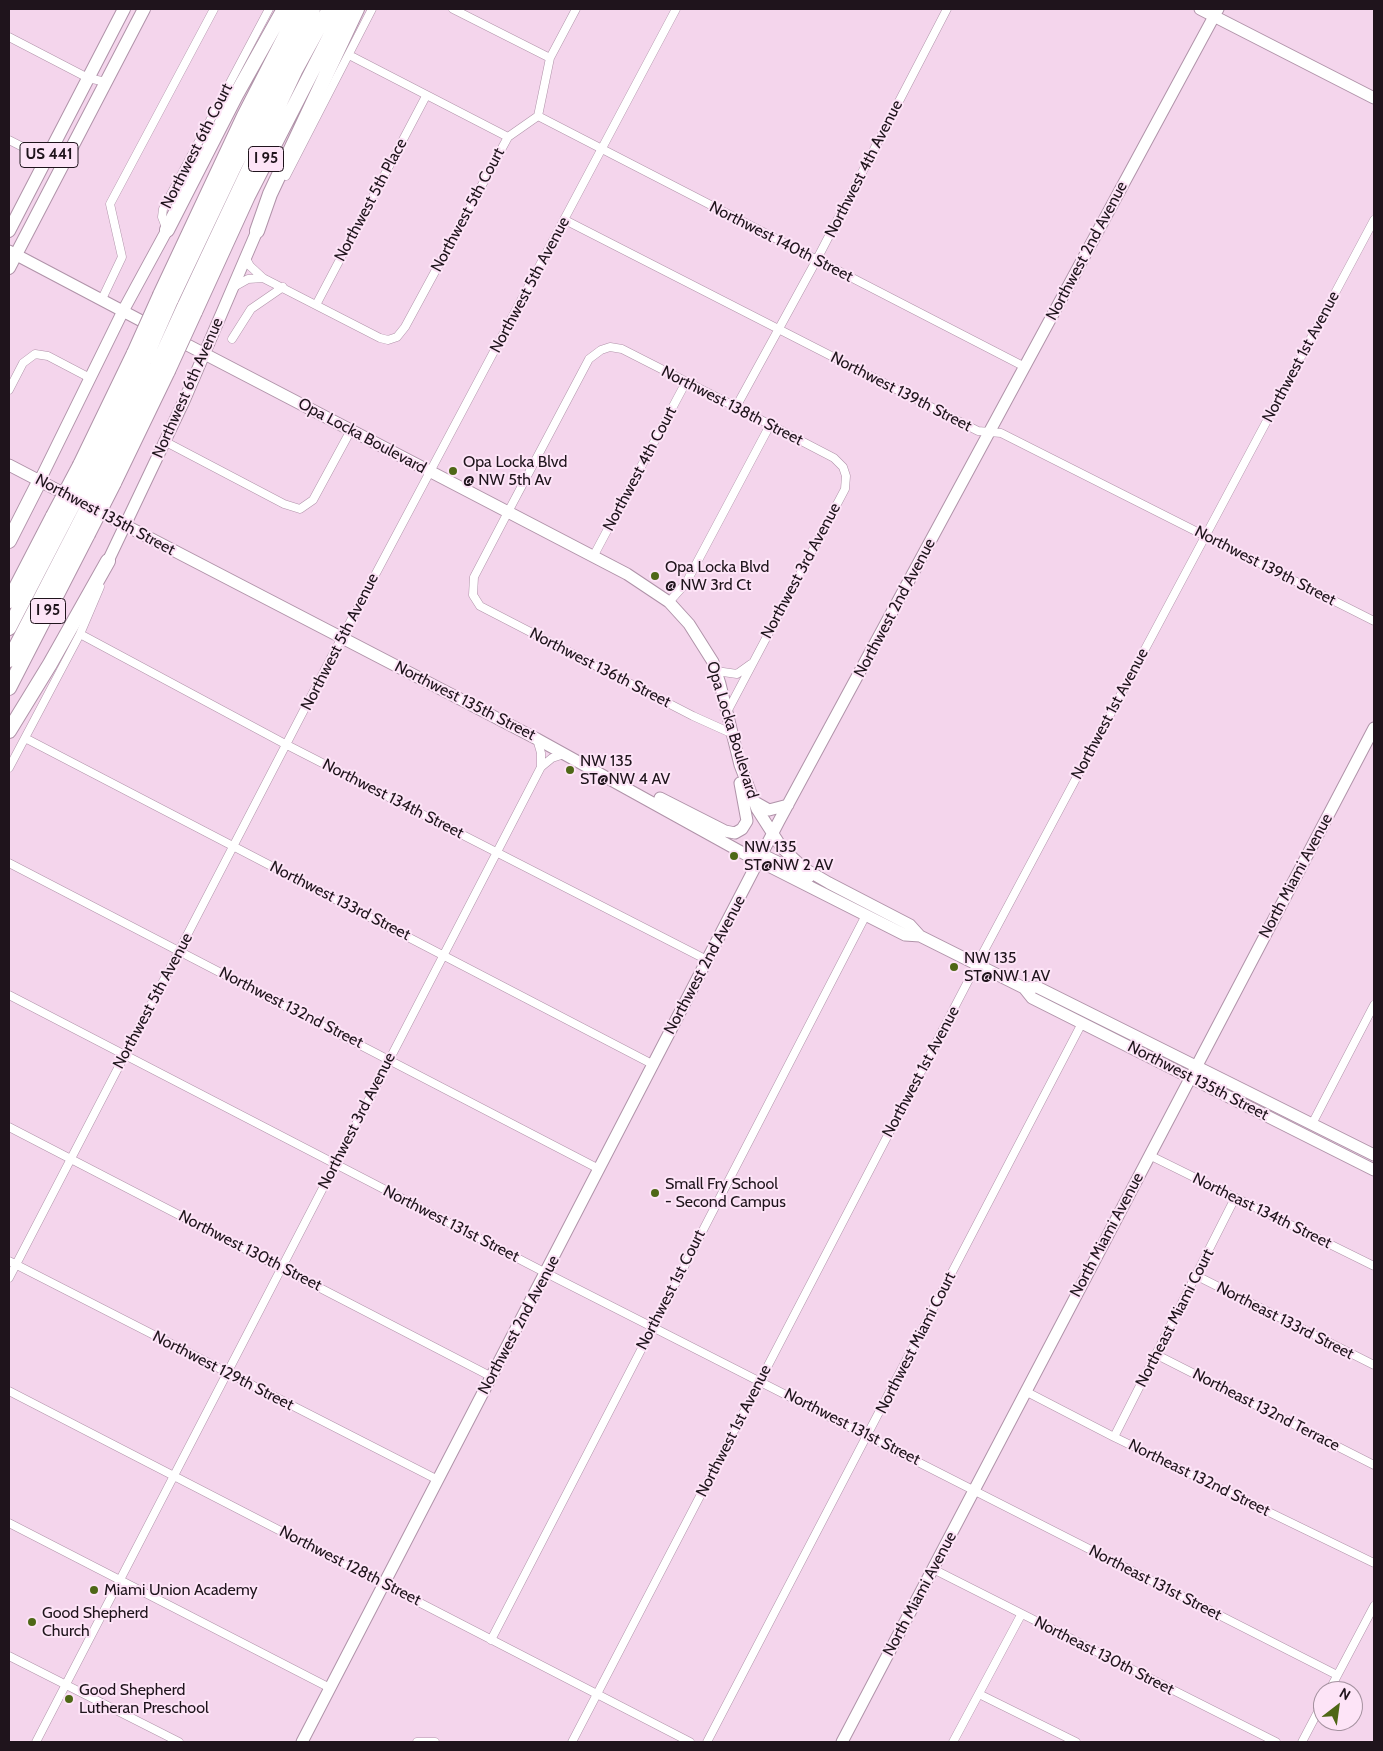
<!DOCTYPE html>
<style>
body{margin:0}
#map{position:relative;width:1383px;height:1751px;overflow:hidden;background:#f4d5ec;font-family:Cabin,sans-serif}
canvas{display:block}
.frame{position:absolute;inset:0;border:10px solid #1f141c;pointer-events:none}
.north{position:absolute;left:1313px;top:1681px;width:50px;height:50px;box-sizing:border-box;background:#fde4f7;border:1px solid #a4919f;border-radius:50%;rotate:30deg;font-size:14px;font-weight:700;line-height:20px;text-align:center;color:#1f141c}
.north::after{content:'';display:block;margin:auto;width:18px;height:22px;background:#4e6716;clip-path:polygon(50% 0,100% 100%,50% 72%,0 100%)}
</style>
<div id="map">
<canvas width="1383" height="1751"></canvas>
<div class="frame"></div>
<div class="north">N</div>
</div>
<script>
const ctx = document.querySelector('canvas').getContext('2d');
ctx.lineJoin = 'round';
const toPath = rows => new Path2D(rows.map(r => 'M' + r).join(''));
function stroke(path, color, width, dash) { ctx.strokeStyle = color; ctx.lineWidth = width; ctx.lineCap = dash ? 'butt' : 'round'; ctx.setLineDash(dash || []); ctx.stroke(path); }
function label(font, color, halo, rows, align = 'center') {
  ctx.font = font + ' Cabin,sans-serif'; ctx.lineWidth = 4; ctx.setLineDash([]); ctx.textBaseline = 'middle'; ctx.strokeStyle = halo; ctx.fillStyle = color; for (const [text, x, y, turn = 0] of rows) {
    ctx.save(); ctx.translate(x, y); ctx.rotate((+turn || 0) * Math.PI / 180); ctx.textAlign = isNaN(turn) ? turn : align; if (halo) ctx.strokeText(text, 0, 0); ctx.fillText(text, 0, 0); ctx.restore();
  }
}
const street = toPath([
 [453,9,550,58],
 [9,37,88,78,106,82],
 [349,55,508,137],
 [538,116,1025,367],
 [9,140,62,167],
 [286,176,372,9],
 [565,220,978,431,1001,433,1374,621],
 [167,230,162,217,163,209,269,9],
 [245,257,250,266,263,278,380,338,388,340,397,337,405,327,508,137,538,116,550,58,576,9],
 [232,288,248,279,263,278],
 [102,299,122,257,110,204,214,9],
 [316,305,426,96],
 [232,339,251,309,283,287],
 [9,390,23,363,35,354,48,356,90,378],
 [736,407,816,261,947,9],
 [164,441,284,504,300,509,313,500,351,430],
 [593,557,686,382],
 [669,602,686,583,770,425],
 [80,634,287,745,707,960],
 [716,671,737,674,751,664],
 [727,712,845,489,846,476,843,467,834,458,736,407,622,349,610,347,601,350,589,359,508,512,474,577,473,595,480,606,693,716,733,734],
 [25,738,654,1065],
 [537,739,541,753,541,767],
 [9,768,80,634,100,587],
 [9,863,599,1169],
 [9,995,546,1273,1337,1675],
 [1312,1124,1374,1005],
 [9,1127,492,1377],
 [1149,1155,1374,1266],
 [9,1261,438,1480],
 [1197,1276,1374,1365],
 [9,1278,332,656,676,9],
 [1157,1355,1374,1465],
 [9,1391,690,1742],
 [1025,1391,1114,1437,1374,1563],
 [1114,1437,1235,1198],
 [9,1523,330,1688],
 [933,1569,1276,1742],
 [491,1640,866,915],
 [9,1656,179,1742],
 [1329,1691,1374,1606],
 [979,1694,1076,1742],
 [36,1742,541,767,552,758,564,754],
 [417,1742,435,1742],
 [572,1742,977,964,1374,220],
 [707,1742,1082,1023],
 [953,1742,1021,1615],
 [1302,1742,1323,1702]
]);
const secondary = toPath([
 [1200,9,1374,98],
 [9,251,153,327],
 [174,338,627,574,669,602,689,624,713,662,720,684,740,765,757,809,782,848,805,869,829,883,910,925,920,936,1024,988,1032,998,1374,1170],
 [9,465,537,739,743,853,905,935,920,936],
 [40,480,123,311,167,230],
 [108,561,184,401,257,231],
 [660,798,725,831,735,833,742,829,747,821,740,783],
 [753,801,769,810,788,805],
 [763,855,809,877],
 [1024,988,1037,987,1374,1155],
 [302,1742,779,821,1218,9],
 [842,1742,1374,728]
]);
const primary = toPath([
 [9,231,124,9],
 [9,268,144,9]
]);
const highway = toPath([
 [167,230,236,95,284,9],
 [257,231,270,194,357,9],
 [160,295,244,116,299,9],
 [171,300,234,167,313,9],
 [184,307,295,71,329,9],
 [195,312,248,196,344,9],
 [80,465,134,353],
 [91,470,145,359],
 [103,477,157,366],
 [114,483,168,371],
 [9,541,40,480],
 [9,601,53,516],
 [9,628,64,522],
 [9,660,77,528],
 [9,688,88,534],
 [9,731,50,664,108,561]
]);
const highwayBridge = toPath([
 [134,353,160,295],
 [145,359,171,300],
 [157,366,184,307],
 [168,371,195,312],
 [53,516,80,465],
 [64,522,91,470],
 [77,528,103,477],
 [88,534,114,483]
]);
const markers = [
 [453,471,5,"#4e6716"],
 [655,576,5,"#4e6716"],
 [570,770,5,"#4e6716"],
 [734,856,5,"#4e6716"],
 [954,967,5,"#4e6716"],
 [655,1193,5,"#4e6716"],
 [94,1590,5,"#4e6716"],
 [32,1622,5,"#4e6716"],
 [69,1699,5,"#4e6716"]
];
const shields = [
 [49,155,58],
 [266,159,35],
 [48,611,35]
];
const shieldNames = [
 ["US 441",49,155],
 ["I 95",266,159],
 ["I 95",48,611]
];
const streetNames = [
 ["Northwest 6th Court",197,146,-63],
 ["Northwest 4th Avenue",864,169,-63],
 ["Northwest 5th Place",371,200,-62],
 ["Northwest 5th Court",468,210,-62],
 ["Northwest 140th Street",781,242,27],
 ["Northwest 2nd Avenue",1087,251,-62],
 ["Northwest 5th Avenue",530,285,-62],
 ["Northwest 1st Avenue",1301,357,-62],
 ["Northwest 6th Avenue",188,388,-66],
 ["Northwest 139th Street",901,392,27],
 ["Northwest 138th Street",732,406,27],
 ["Opa Locka Boulevard",362,436,28],
 ["Northwest 4th Court",640,469,-62],
 ["Northwest 135th Street",105,515,28],
 ["Northwest 139th Street",1265,566,27],
 ["Northwest 3rd Avenue",801,571,-62],
 ["Northwest 2nd Avenue",895,608,-62],
 ["Northwest 5th Avenue",340,642,-63],
 ["Northwest 136th Street",600,668,27],
 ["Northwest 135th Street",465,701,27],
 ["Northwest 1st Avenue",1110,714,-62],
 ["Opa Locka Boulevard",732,730,73],
 ["Northwest 134th Street",393,799,27],
 ["North Miami Avenue",1296,876,-62],
 ["Northwest 133rd Street",340,901,27],
 ["Northwest 2nd Avenue",705,965,-62],
 ["Northwest 5th Avenue",153,1001,-62],
 ["Northwest 132nd Street",291,1008,27],
 ["Northwest 1st Avenue",921,1072,-62],
 ["Northwest 135th Street",1198,1081,27],
 ["Northwest 3rd Avenue",357,1121,-63],
 ["Northeast 134th Street",1262,1211,26],
 ["Northwest 131st Street",451,1224,27],
 ["North Miami Avenue",1107,1235,-62],
 ["Northwest 130th Street",250,1251,27],
 ["Northwest 1st Court",671,1290,-63],
 ["Northeast Miami Court",1175,1318,-63],
 ["Northeast 133rd Street",1285,1321,27],
 ["Northwest 2nd Avenue",519,1325,-62],
 ["Northwest Miami Court",916,1343,-63],
 ["Northwest 129th Street",223,1371,27],
 ["Northeast 132nd Terrace",1266,1410,27],
 ["Northwest 131st Street",852,1427,27],
 ["Northwest 1st Avenue",734,1431,-63],
 ["Northeast 132nd Street",1199,1478,26],
 ["Northwest 128th Street",350,1566,27],
 ["Northeast 131st Street",1155,1583,27],
 ["North Miami Avenue",920,1594,-62],
 ["Northeast 130th Street",1104,1656,27]
];
const poiNames = [
 ["Opa Locka Blvd",463,462],
 ["@ NW 5th Av",463,480],
 ["Opa Locka Blvd",665,567],
 ["@ NW 3rd Ct",665,585],
 ["NW 135",580,761],
 ["ST@NW 4 AV",580,779],
 ["NW 135",744,847],
 ["ST@NW 2 AV",744,865],
 ["NW 135",964,958],
 ["ST@NW 1 AV",964,976],
 ["Small Fry School",665,1184],
 ["- Second Campus",665,1202],
 ["Miami Union Academy",104,1590],
 ["Good Shepherd",42,1613],
 ["Church",42,1631],
 ["Good Shepherd",79,1690],
 ["Lutheran Preschool",79,1708]
];
stroke(street, '#b093a9', 9);
stroke(secondary, '#b093a9', 13);
stroke(primary, '#b093a9', 14);
stroke(highway, '#b093a9', 16);
stroke(street, '#fff', 8);
stroke(secondary, '#fff', 11);
stroke(primary, '#fff', 12);
stroke(highway, '#fff', 14);
stroke(highwayBridge, '#b093a9', 16, []);
stroke(highwayBridge, '#fff', 14);
for (const [x, y, r, color] of markers) { const dot = new Path2D(); dot.arc(x, y, r, 0, 2 * Math.PI); ctx.fillStyle = color; ctx.fill(dot); stroke(dot, '#fde4f7', 2); }
for (const [x, y, w] of shields) { const box = new Path2D(); box.roundRect(x - w / 2, y - 12.5, w, 25, 4); ctx.fillStyle = '#fde4f7'; ctx.fill(box); stroke(box, '#1f141c', 1); }
label('bold 15px', '#1f141c', null, shieldNames);
label('16px', '#1f141c', '#fde4f7', streetNames);
label('16px', '#1f141c', '#fde4f7', poiNames, 'left');
</script>
